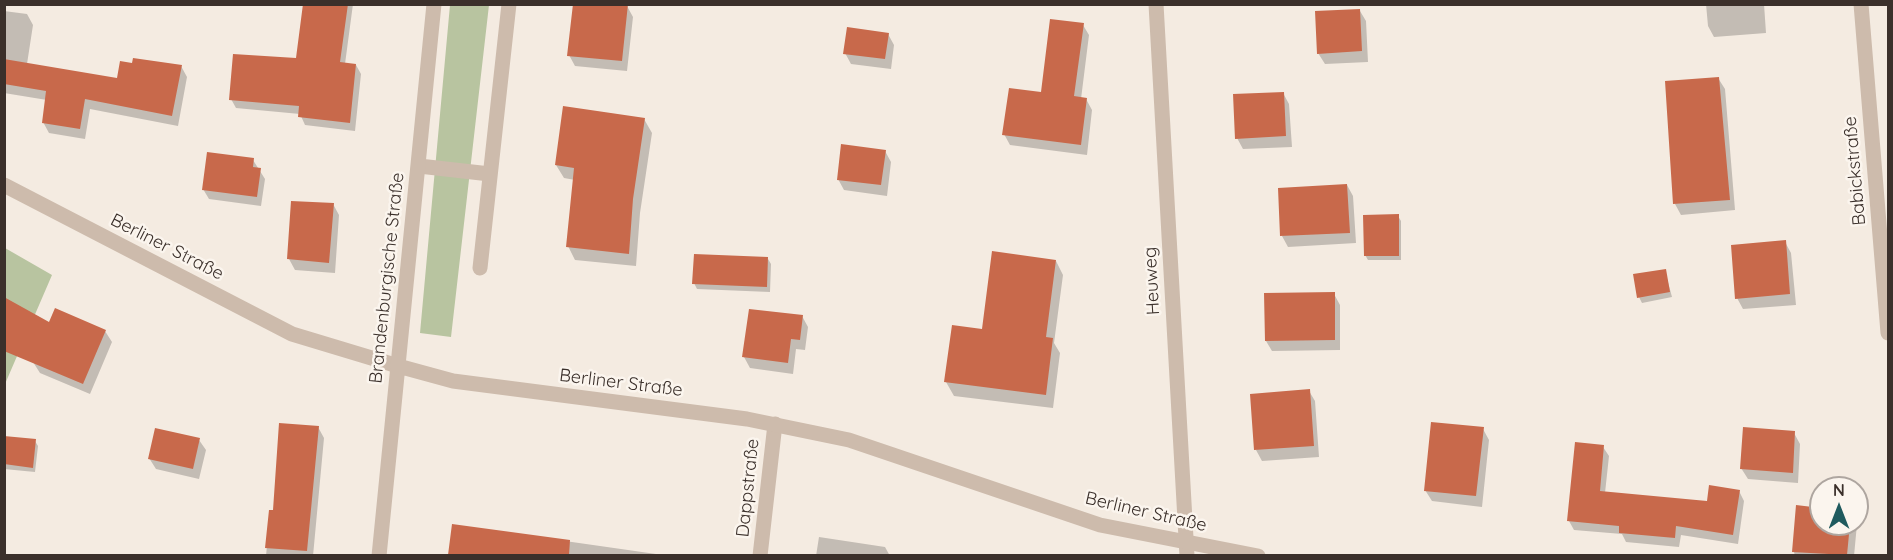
<!DOCTYPE html>
<meta charset="utf-8">
<style>
body{margin:0}
#map{position:relative;width:1893px;height:560px;overflow:hidden;background:#f4ebe1;font-family:Quicksand,sans-serif}
canvas{display:block}
.frame{position:absolute;inset:0;border:6px solid #3b302b;pointer-events:none}
.north{position:absolute;left:1809px;top:476px;width:60px;height:60px;box-sizing:border-box;background:#fbf5ee;border:2px solid #aea6a0;border-radius:50%;rotate:0deg;font-size:16px;font-weight:700;line-height:24px;text-align:center;color:#3b302b}
.north::after{content:'';display:block;margin:auto;width:21px;height:27px;background:#1f5a5e;clip-path:polygon(50% 0,100% 100%,50% 72%,0 100%)}
</style>
<div id="map">
<canvas width="1893" height="560"></canvas>
<div class="frame"></div>
<div class="north">N</div>
</div>
<script>
const ctx = document.querySelector('canvas').getContext('2d');
ctx.lineJoin = 'round';
function fill(path, color) { ctx.fillStyle = color; ctx.fill(path, 'evenodd'); }
const toPath = rows => new Path2D(rows.map(r => 'M' + r).join(''));
function stroke(path, color, width, dash) { ctx.strokeStyle = color; ctx.lineWidth = width; ctx.lineCap = dash ? 'butt' : 'round'; ctx.setLineDash(dash || []); ctx.stroke(path); }
function label(font, color, halo, rows, align = 'center') {
  ctx.font = font + ' Quicksand,sans-serif'; ctx.lineWidth = 5; ctx.setLineDash([]); ctx.textBaseline = 'middle'; ctx.strokeStyle = halo; ctx.fillStyle = color; for (const [text, x, y, turn = 0] of rows) {
    ctx.save(); ctx.translate(x, y); ctx.rotate((+turn || 0) * Math.PI / 180); ctx.textAlign = isNaN(turn) ? turn : align; if (halo) ctx.strokeText(text, 0, 0); ctx.fillText(text, 0, 0); ctx.restore();
  }
}
const green = toPath([
 [450,5,489,5,451,337,420,333],
 [5,248,52,275,5,384]
]);
const shadow = toPath([
 [305,4,353,4,345,64,356,65,361,74,355,131,305,125,300,114,236,108,231,99,298,60],
 [1706,4,1764,4,1766,33,1714,37,1708,26],
 [627,6,633,17,627,71,575,66,569,55],
 [4,11,27,14,33,25,27,64,119,79,181,66,187,77,178,126,90,109,85,139,49,133,43,122,47,100,4,93],
 [1360,11,1366,21,1368,62,1325,64,1318,53],
 [1083,25,1089,35,1081,99,1086,99,1092,110,1087,155,1010,145,1004,134,1042,94],
 [888,34,894,45,891,69,851,64,845,53],
 [1718,78,1725,89,1735,210,1681,215,1675,204],
 [1283,93,1289,104,1292,147,1243,149,1237,138],
 [644,119,652,133,640,213,636,266,575,260,568,246,575,180,564,178,556,165],
 [885,151,891,162,887,196,844,190,838,179],
 [253,160,265,179,261,206,209,199,203,189],
 [1347,185,1353,196,1356,243,1288,247,1282,236],
 [333,204,339,215,335,273,295,270,289,259],
 [1398,216,1401,221,1401,260,1368,260,1365,255],
 [1785,242,1791,253,1796,305,1743,309,1737,298],
 [768,259,771,264,770,292,697,289,694,283],
 [1056,261,1063,275,1054,343,1060,353,1053,408,954,396,946,382,983,331],
 [1665,271,1672,297,1642,303,1639,297],
 [1334,294,1340,305,1340,350,1272,351,1266,341],
 [802,316,808,327,805,350,796,349,793,374,750,368,744,357],
 [49,324,105,331,112,342,90,394,40,373,33,362],
 [1309,391,1315,401,1319,457,1262,461,1256,450],
 [318,427,324,438,313,556,266,556,270,512,274,512],
 [1483,429,1489,440,1482,507,1432,501,1425,490],
 [1794,433,1800,444,1798,483,1748,479,1741,468],
 [4,437,35,441,38,446,35,472,4,469],
 [199,440,206,450,199,479,156,469,149,458],
 [1603,447,1609,456,1605,493,1708,502,1739,491,1744,501,1738,544,1681,535,1679,547,1626,542,1622,534,1574,530,1569,521],
 [1821,509,1821,524,1857,524,1854,556,1795,556,1794,552],
 [453,525,670,556,449,556],
 [819,537,885,547,890,556,816,556]
]);
const building = toPath([
 [303,4,348,4,340,62,356,64,350,123,298,117,299,106,229,100,233,54,296,58],
 [573,4,628,4,622,61,567,56],
 [1360,9,1362,51,1317,54,1315,11],
 [1050,19,1084,23,1074,96,1087,98,1081,145,1002,135,1009,88,1041,92],
 [847,27,889,33,885,59,843,54],
 [133,58,182,65,172,116,85,99,80,129,42,123,46,91,4,84,4,59,117,78,120,61,132,63],
 [1719,77,1730,200,1673,204,1665,81],
 [1284,92,1286,136,1235,139,1233,94],
 [563,106,645,118,633,199,629,254,566,247,574,168,555,165],
 [841,144,886,150,881,185,837,180],
 [207,152,254,158,253,167,261,168,257,197,202,190],
 [1347,184,1350,233,1280,236,1278,188],
 [291,201,334,203,329,263,287,259],
 [1399,214,1399,256,1364,256,1363,215],
 [1786,240,1790,294,1735,299,1731,245],
 [992,251,1056,260,1046,337,1053,338,1046,395,944,382,952,325,982,329],
 [694,254,768,257,767,287,692,284],
 [1666,269,1670,292,1637,298,1633,274],
 [1335,292,1335,340,1265,341,1264,293],
 [4,297,49,322,55,308,106,330,83,384,4,351],
 [749,309,803,315,800,340,791,339,788,363,742,357],
 [1310,389,1314,446,1254,450,1250,394],
 [1431,422,1484,427,1476,496,1424,491],
 [279,423,319,426,307,551,265,548,269,510,273,510],
 [1743,427,1795,431,1793,473,1740,469],
 [155,428,200,438,193,469,148,459],
 [4,436,36,439,33,468,4,464],
 [1575,442,1604,445,1600,491,1707,501,1709,485,1740,490,1733,535,1676,526,1675,538,1619,533,1619,526,1567,521],
 [1796,505,1821,508,1821,524,1850,524,1847,555,1792,552],
 [452,524,570,540,569,555,448,555]
]);
const minor = toPath([
 [1156,4,1187,556],
 [1861,4,1888,333],
 [419,166,490,174],
 [4,185,292,334,398,366],
 [480,268,509,4],
 [760,556,775,424]
]);
const tertiary = toPath([
 [398,366,453,381,747,419,849,440,1100,525,1258,556],
 [379,556,434,4]
]);
const streetNames = [
 ["Babickstraße",1855,171,-95],
 ["Berliner Straße",167,247,27],
 ["Brandenburgische Straße",387,278,-84],
 ["Heuweg",1152,281,-93],
 ["Berliner Straße",621,383,7],
 ["Dappstraße",748,488,-84],
 ["Berliner Straße",1146,512,13]
];
fill(green, '#b8c4a0');
fill(shadow, '#0003');
fill(building, '#c8694b');
stroke(minor, '#cdbbac', 15);
stroke(tertiary, '#cdbbac', 15);
label('18px', '#3b302b', '#fbf5ee', streetNames);
</script>
